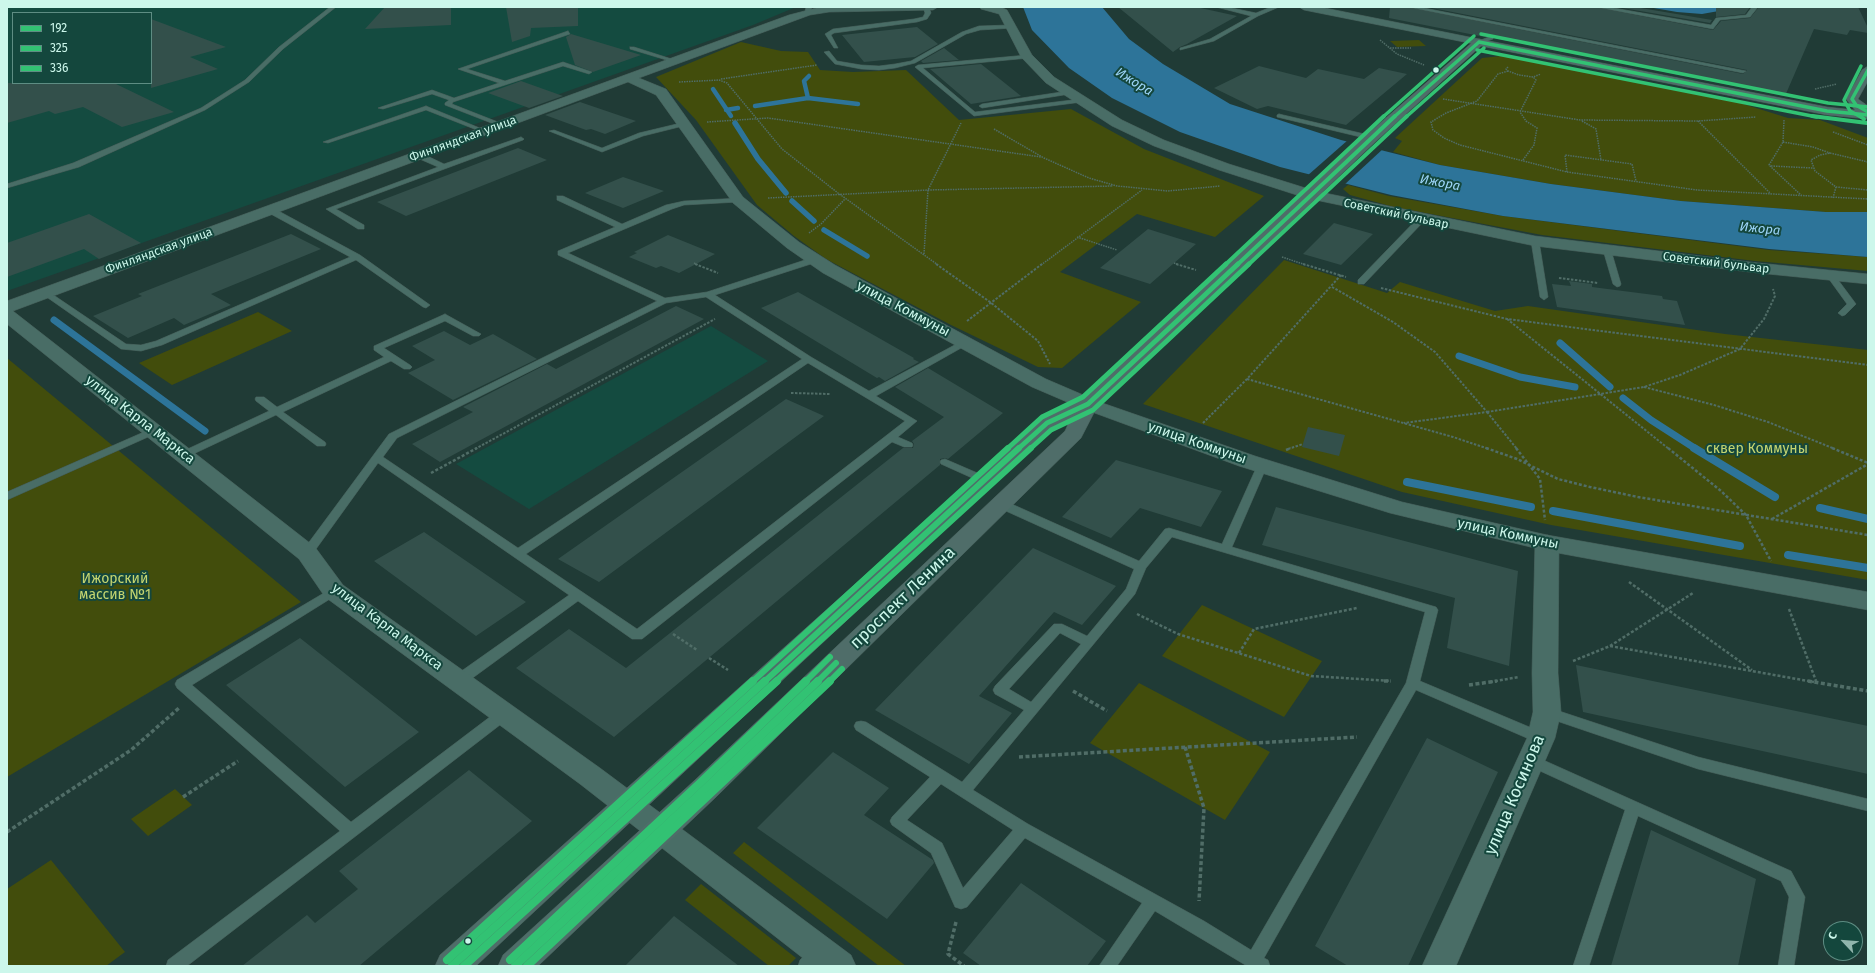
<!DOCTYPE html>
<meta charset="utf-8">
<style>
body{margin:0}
#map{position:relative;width:1875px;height:973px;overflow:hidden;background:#203b36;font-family:"Fira Sans",sans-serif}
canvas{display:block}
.frame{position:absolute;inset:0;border:8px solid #ccf7eb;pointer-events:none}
.legend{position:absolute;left:12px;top:12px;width:140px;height:72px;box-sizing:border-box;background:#14473d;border:1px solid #5e8d83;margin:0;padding:5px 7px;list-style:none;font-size:12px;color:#ccf7eb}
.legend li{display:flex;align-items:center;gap:8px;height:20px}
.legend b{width:20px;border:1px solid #5e8d83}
.north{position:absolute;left:1823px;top:921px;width:40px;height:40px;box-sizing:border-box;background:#14473d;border:1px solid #5e8d83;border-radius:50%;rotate:296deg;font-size:11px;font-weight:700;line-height:16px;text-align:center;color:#ccf7eb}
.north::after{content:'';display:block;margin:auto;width:14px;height:18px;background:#90b5ac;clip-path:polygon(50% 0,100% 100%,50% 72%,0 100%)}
</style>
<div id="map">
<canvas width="1875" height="973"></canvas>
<div class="frame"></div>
<ul class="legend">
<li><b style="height:5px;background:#32c273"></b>192</li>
<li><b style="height:5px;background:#32c273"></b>325</li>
<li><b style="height:5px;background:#32c273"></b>336</li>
</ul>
<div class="north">С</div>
</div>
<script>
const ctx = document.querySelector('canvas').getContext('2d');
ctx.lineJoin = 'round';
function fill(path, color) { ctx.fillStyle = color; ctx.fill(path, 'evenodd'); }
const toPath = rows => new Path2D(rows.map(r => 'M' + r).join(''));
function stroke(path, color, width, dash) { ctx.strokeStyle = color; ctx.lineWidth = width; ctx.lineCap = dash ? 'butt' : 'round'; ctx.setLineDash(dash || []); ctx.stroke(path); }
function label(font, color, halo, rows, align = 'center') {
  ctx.font = font + ' "Fira Sans",sans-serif'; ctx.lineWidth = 4; ctx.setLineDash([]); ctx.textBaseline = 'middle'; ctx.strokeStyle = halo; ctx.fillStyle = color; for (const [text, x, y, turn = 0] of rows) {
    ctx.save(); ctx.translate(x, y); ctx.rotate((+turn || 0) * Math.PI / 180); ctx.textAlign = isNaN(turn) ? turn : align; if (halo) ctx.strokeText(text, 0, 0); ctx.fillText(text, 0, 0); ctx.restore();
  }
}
const built = toPath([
 [7,7,796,7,753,25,7,291],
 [13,13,151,13,151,83,13,83],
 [711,326,768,361,529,509,456,464]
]);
const green = toPath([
 [1419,40,1426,46,1397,47,1390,41],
 [741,42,781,51,808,52,820,70,853,72,906,70,959,120,1071,109,1144,149,1264,196,1215,237,1137,214,1060,272,1141,302,1062,368,1038,367,951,325,826,259,794,236,757,205,696,120,656,77],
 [1501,56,1530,59,1737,102,1788,118,1820,120,1868,138,1868,212,1826,212,1681,201,1551,184,1440,165,1393,152,1402,141,1395,138,1482,58],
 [1348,185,1389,196,1503,216,1769,250,1868,257,1868,271,1755,261,1542,235,1394,207,1350,195,1343,189],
 [1284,260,1387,293,1400,282,1495,311,1528,306,1725,334,1868,350,1868,580,1551,525,1402,492,1143,404],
 [258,312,292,331,172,385,139,363],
 [7,358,301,602,7,777],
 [1202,605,1322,661,1284,717,1162,656],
 [1139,683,1270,752,1225,820,1090,743],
 [175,789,192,805,148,836,131,819],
 [744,842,906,966,879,966,733,853],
 [51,860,125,952,106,966,7,966,7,889],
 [701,884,796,958,788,966,769,966,685,900]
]);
const water = toPath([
 [1023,7,1102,7,1129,39,1163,64,1230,104,1341,140,1440,165,1551,184,1681,201,1826,212,1868,212,1868,257,1769,249,1503,216,1391,195,1280,167,1180,132,1112,98,1069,68,1032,30],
 [1648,7,1732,7,1730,9,1702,14,1677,12]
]);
const pier = toPath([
 [1348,140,1384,148,1344,185,1307,176]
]);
const streamFar3 = toPath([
 [713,89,731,116],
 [808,98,804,81,809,76],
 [755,106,808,98,858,104],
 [726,110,738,108]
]);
const streamFar2 = toPath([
 [735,123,758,159,786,193],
 [792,201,814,221],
 [824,230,867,256]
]);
const streamFar1 = toPath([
 [54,320,205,431],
 [1560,343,1610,387],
 [1459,356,1520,377,1575,387],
 [1623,398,1651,420,1696,449]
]);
const stream = toPath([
 [1694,448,1775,497],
 [1407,482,1531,507],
 [1820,508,1868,519],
 [1553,511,1740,546],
 [1788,555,1868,568]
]);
const building = toPath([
 [385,7,451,7,451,25,365,29],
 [506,7,578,7,578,26,531,28,530,36,512,42],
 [1118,7,1196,7,1237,16,1187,44,1180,47,1173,52],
 [1390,7,1407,7,1743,74,1747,70,1427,7,1595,7,1713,30,1721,21,1750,18,1759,7,1858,7,1868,28,1868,33,1850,30,1847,35,1814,29,1785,96,1494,38,1492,35,1485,37,1389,18],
 [1617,7,1635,7,1712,20,1710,23],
 [1716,7,1750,7,1745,14,1716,17],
 [151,19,226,47,190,57,218,69,151,88],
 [917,27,938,44,915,57,864,62,842,35],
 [571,34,641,55,593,72,575,65,566,37],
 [944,48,959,60,923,63,921,61],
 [981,64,1021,96,971,104,930,69],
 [1259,66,1306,78,1318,69,1364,79,1379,68,1407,74,1346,125,1268,106,1257,109,1214,88],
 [521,81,563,96,529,108,488,93],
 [7,83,114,83,174,112,122,127,83,107,55,114,49,111,7,123],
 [580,102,624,117,636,121,605,134,591,129,586,130,545,115],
 [518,148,547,160,406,216,377,202],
 [623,177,664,191,623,208,585,193],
 [89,214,141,243,99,259,84,249,7,277,7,243],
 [1334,223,1373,234,1341,265,1303,254],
 [1148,229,1196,244,1150,284,1100,268],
 [291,234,321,249,211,294,231,305,184,325,174,318,128,338,93,316,142,296,138,294],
 [668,235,715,254,679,273,661,266,656,268,629,257,637,253,634,252],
 [1569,281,1592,284,1592,287,1662,296,1663,299,1677,301,1685,325,1557,307,1552,284,1571,286],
 [798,292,914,358,913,359,919,362,885,381,879,377,877,378,761,308],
 [676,306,704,319,440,462,412,444,473,412,463,407,547,364,556,369],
 [444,331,470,345,493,334,537,359,453,400,408,373,435,360,412,346],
 [928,368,1003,413,948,459,945,458,940,459,940,465,614,737,516,668,569,629,626,668,903,448,913,448,914,444,912,441,944,417,895,387],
 [786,399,824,416,599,582,558,559],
 [1308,427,1345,435,1339,456,1302,447],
 [1116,460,1222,491,1201,527,1140,508,1111,538,1062,517],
 [1276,507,1518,571,1509,666,1447,648,1455,598,1262,545],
 [424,532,526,602,476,636,374,561],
 [1033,548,1116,586,1082,625,1054,612,979,696,1012,713,969,764,875,710],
 [300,638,419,732,345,787,226,685],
 [1576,665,1868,726,1868,774,1583,712],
 [1427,738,1498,772,1408,966,1348,966,1315,946],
 [833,752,889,788,864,815,933,860,934,863,887,919,757,828],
 [469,770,532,821,359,966,242,966,307,915,315,923,358,889,339,871],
 [1651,830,1756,879,1738,966,1611,966],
 [1021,883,1106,941,1087,966,981,966,963,953],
 [674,916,739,966,625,966]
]);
const pathFar3 = toPath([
 [1380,40,1397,54,1424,65],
 [1390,48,1411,48],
 [1508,67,1506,69,1508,71,1519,75,1533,77,1541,74],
 [1508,71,1498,74,1477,101,1446,113,1431,122,1433,130,1444,138,1460,145,1567,172,1697,190,1868,199],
 [721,79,817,65],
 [679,82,719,80,727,83,782,149,838,193,938,265],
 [1815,89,1837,84],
 [1443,99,1580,120,1698,121,1756,117],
 [1784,120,1783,142,1769,165,1802,196],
 [1582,121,1596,129,1601,160],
 [1698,121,1771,194],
 [707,122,768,118,1041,157],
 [994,129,1044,158,1089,178,1117,186,1168,191,1220,186],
 [1833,132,1868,145],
 [1783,142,1813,147,1830,153],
 [1523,160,1534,145,1537,128,1526,121,1520,112,1536,80,1533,77],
 [1868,162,1830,153,1820,155,1811,160,1815,171,1836,187,1868,190],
 [1771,166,1813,168],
 [1567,172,1565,155,1632,164,1636,181],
 [768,198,928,190,1113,186],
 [1833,198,1836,187],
 [809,233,821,224,845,199],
 [1077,237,1117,250],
 [924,254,928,190,961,123],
 [1282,257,1306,265],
 [694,263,698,265],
 [1174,263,1179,265],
 [1041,265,1142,190]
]);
const pathFar2 = toPath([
 [695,264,718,273],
 [936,264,990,302,1038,341,1050,364],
 [1176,264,1196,270],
 [1303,264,1346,277],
 [1559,278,1598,283],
 [1332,287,1393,322,1435,352,1487,412,1404,423],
 [1381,288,1507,319,1868,365],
 [1507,319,1669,449],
 [967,321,1042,264],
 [1247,379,1453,437,1489,449],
 [1644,387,1714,405,1768,422,1835,449],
 [791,393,830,394],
 [1487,412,1644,387,1680,375,1740,349,1764,319,1775,296,1773,289],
 [1487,412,1517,449],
 [1203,423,1247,379,1341,275],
 [475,449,715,319],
 [1288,449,1303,444]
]);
const pathFar1 = toPath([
 [1486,448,1517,459,1558,479,1590,487,1638,497,1868,535],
 [1516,448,1540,479,1545,520],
 [1668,448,1721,491,1746,515,1771,561],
 [1832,448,1868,463],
 [1286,450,1291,448],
 [431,473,477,448],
 [1772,519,1868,464],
 [1629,582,1752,670],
 [1789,609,1816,681],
 [1137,614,1178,634,1311,676,1391,681],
 [673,634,697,650],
 [1610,646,1693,593],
 [1239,653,1254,629,1357,608],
 [709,658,728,670],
 [1573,661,1610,646,1814,682],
 [1490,682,1519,677]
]);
const path = toPath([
 [1384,681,1391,681],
 [1808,681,1868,691],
 [1469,685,1497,681],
 [1073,691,1107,711],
 [1185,747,1204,808,1199,901],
 [1019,757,1357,737],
 [183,797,238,761],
 [7,832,131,750,179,708],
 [956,922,948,954,964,966]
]);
const service = toPath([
 [330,7,336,7,283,49,249,82,205,110,79,167,7,188,7,184,73,163,201,108,245,80,279,47,330,7],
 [806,7,812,7,810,13,805,12,806,7],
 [923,7,929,7,931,13,927,19,917,22,834,33,831,35,838,48,834,48,825,34,833,29,914,19,923,17,925,13,923,7],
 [1216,7,1227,7,1256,13,1271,7,1279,7,1258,16,1214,41,1180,50,1180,48,1210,39,1251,16,1216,7],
 [1408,7,1419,7,1746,71,1743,73,1408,7],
 [1596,7,1608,7,1711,25,1716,18,1746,15,1752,7,1758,7,1750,17,1720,20,1713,29,1596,7],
 [1010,25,1012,28,980,30,966,34,915,63,895,68,879,70,861,69,835,64,824,52,829,51,837,61,861,65,879,66,895,64,911,61,962,32,979,26,1010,25],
 [568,31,570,34,467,69,505,81,563,62,592,72,589,74,563,66,453,102,452,104,503,124,503,126,499,126,445,105,445,103,449,100,432,94,383,109,378,108,432,90,454,98,499,83,458,69,568,31],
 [1491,36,1493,37,1493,39,1479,44,1476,42,1491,36],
 [630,47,634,47,678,61,673,62,630,49,630,47],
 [1027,55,1029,56,1029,58,923,68,975,112,1080,99,1082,100,1082,102,974,116,915,67,918,65,1027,55],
 [1068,91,1070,92,1070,94,982,108,979,106,982,104,1068,91],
 [426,106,487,131,482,132,426,110,328,143,323,142,426,106],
 [1279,114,1373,136,1376,138,1373,140,1277,117,1277,115,1279,114],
 [685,122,687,123,687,125,643,136,602,152,549,131,554,130,602,148,639,133,685,122],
 [521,137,524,139,523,140,336,209,364,225,364,229,358,229,326,209,438,167,415,157,415,153,421,153,444,164,521,137],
 [557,196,563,196,622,224,666,205,684,201,741,198,742,200,738,202,684,205,672,209,568,253,665,298,707,292,811,258,817,258,817,262,715,295,811,357,869,391,962,341,968,341,970,343,876,396,917,421,898,437,912,443,913,445,912,447,904,447,892,442,642,639,632,639,578,601,463,685,458,686,453,685,451,681,453,677,569,595,378,463,311,556,307,557,301,553,389,434,657,301,558,255,558,251,615,227,557,200,557,196],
 [706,297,802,359,518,548,383,457,397,438,666,303,706,297],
 [808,363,905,421,637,629,526,554,808,363],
 [267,208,273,208,360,255,430,305,426,308,423,307,356,260,162,345,141,351,121,349,48,298,49,296,55,296,126,344,141,345,156,341,350,257,267,212,267,208],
 [1419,217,1426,219,1364,284,1358,284,1358,280,1419,217],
 [1532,239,1538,239,1539,241,1548,297,1544,300,1540,297,1531,241,1532,239],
 [1604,248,1607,248,1611,250,1621,284,1620,286,1617,287,1613,284,1603,250,1604,248],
 [1830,272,1833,273,1856,304,1845,315,1842,316,1838,313,1847,304,1826,275,1830,272],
 [445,314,481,334,479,336,473,336,445,321,384,348,410,365,412,367,410,369,404,369,391,361,283,412,325,442,326,444,325,446,317,446,276,415,187,457,179,457,178,455,179,453,269,411,256,401,255,399,256,397,264,397,277,407,384,357,374,350,374,346,445,314],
 [153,428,158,431,157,433,7,500,7,492,153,428],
 [945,459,989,478,990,480,989,482,981,482,941,464,940,462,941,460,945,459],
 [1262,463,1267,466,1232,547,1436,607,1438,610,1420,681,1546,734,1548,738,1546,742,1541,744,1536,742,1416,690,1264,958,1268,960,1270,966,1247,966,1155,911,1117,966,1099,966,1142,903,1025,838,967,907,961,909,955,907,931,853,892,825,890,821,892,817,930,777,856,730,854,726,856,722,861,721,866,722,962,782,1024,710,995,694,993,690,995,686,1054,624,1062,624,1087,636,1126,589,1134,569,997,507,995,504,997,501,1005,501,1139,561,1165,529,1169,528,1222,544,1257,466,1262,463],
 [1172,537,1425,612,1406,683,1251,950,1204,921,1028,824,973,790,1135,594,1146,568,1172,537],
 [1060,633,1081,644,1031,702,1009,689,1060,633],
 [941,784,1013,830,963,888,942,843,907,820,941,784],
 [334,587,338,588,340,591,338,594,192,685,351,822,499,710,504,709,509,710,511,714,509,718,187,966,166,966,168,960,340,831,177,688,175,684,177,680,334,587],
 [1547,707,1698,757,1868,799,1868,811,1698,769,1542,716,1540,712,1542,708,1547,707],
 [1532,755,1791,871,1805,897,1794,966,1778,966,1789,897,1781,881,1638,816,1589,966,1573,966,1625,810,1527,765,1525,761,1527,757,1532,755],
 [819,944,825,947,827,952,817,966,798,966,800,960,813,947,819,944]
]);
const minor = toPath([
 [820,7,938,7,933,10,829,12,810,15,639,78,666,89,743,197,799,242,835,265,1046,379,1095,400,1098,404,1095,408,1088,410,1081,408,1032,387,823,273,787,248,733,203,656,95,628,82,13,311,315,547,343,585,600,768,851,955,856,966,813,966,580,784,325,597,299,559,7,324,7,301,789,15,820,7],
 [980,7,1001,7,1007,10,1032,55,1054,77,1122,120,1164,140,1229,164,1315,191,1535,236,1758,263,1868,274,1868,284,1758,273,1535,246,1306,198,1219,170,1154,146,1112,126,1046,83,1021,57,999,14,981,9,980,7],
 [1299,7,1320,7,1479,39,1485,42,1479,45,1304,10,1299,7],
 [1547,535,1555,538,1559,543,1558,673,1561,712,1555,738,1456,966,1422,966,1527,738,1533,712,1532,673,1535,543,1539,538,1547,535]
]);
const tertiary = toPath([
 [1088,398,1255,456,1402,502,1547,535,1868,592,1868,610,1547,551,1390,513,1239,466,1081,408,1078,404,1081,400,1088,398]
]);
const secondary = toPath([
 [1479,39,1827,107,1855,110,1846,99,1862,70,1868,66,1868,81,1858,99,1868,106,1868,119,1827,115,1481,46,1373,144,1097,407,1081,438,715,798,538,966,498,966,503,955,695,780,1065,431,1070,420,1054,427,476,966,435,966,440,955,1040,419,1081,400,1363,138,1475,40,1479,39]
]);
const bus1Far4 = toPath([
 [1479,42,1827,111,1868,115],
 [1868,70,1852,99,1856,105,1868,112],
 [1394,117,1479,42]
]);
const bus1Far3 = toPath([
 [1237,265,1395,116]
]);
const bus1Far2 = toPath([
 [1018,449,1047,423,1088,404,1238,264]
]);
const bus1Far1 = toPath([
 [764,682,1019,448],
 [817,682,836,663]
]);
const bus1 = toPath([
 [452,966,765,681],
 [515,966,705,789,818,681]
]);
const bus2Far4 = toPath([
 [1477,50,1817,117],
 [1861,66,1844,100,1850,111,1861,117],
 [1406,117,1484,48]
]);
const bus2Far3 = toPath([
 [1812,116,1867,123],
 [1860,116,1864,119],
 [1248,265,1407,116]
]);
const bus2Far2 = toPath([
 [1030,449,1051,430,1093,410,1249,264]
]);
const bus2Far1 = toPath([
 [775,682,1031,448],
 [829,682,842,669]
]);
const bus2 = toPath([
 [464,966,777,681],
 [527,966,830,681]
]);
const bus3Far4 = toPath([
 [1481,34,1828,103,1868,107],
 [1383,117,1474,36]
]);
const bus3Far3 = toPath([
 [1225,265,1384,116]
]);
const bus3Far2 = toPath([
 [1007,449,1042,417,1083,397,1226,264]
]);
const bus3Far1 = toPath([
 [752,682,1008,448],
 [805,682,830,657]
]);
const bus3 = toPath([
 [447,960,753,681],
 [510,960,700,783,806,681]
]);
const markers = [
 [1436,70,3.5,"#ccf7eb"],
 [468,941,3.5,"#ccf7eb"]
];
const farStreetnames = [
 ["Финляндская улица",463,139,-20],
 ["Советский бульвар",1396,214,12],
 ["Финляндская улица",159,251,-20],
 ["Советский бульвар",1716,263,7]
];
const farWaternames = [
 ["Ижора",1134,82,32],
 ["Ижора",1440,183,11],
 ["Ижора",1760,229,6]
];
const streetNames = [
 ["улица Коммуны",903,309,28],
 ["улица Карла Маркса",140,420,38],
 ["улица Коммуны",1197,443,19],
 ["улица Коммуны",1508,534,12],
 ["улица Карла Маркса",387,627,37]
];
const parkNames = [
 ["сквер Коммуны",1757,449],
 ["Ижорский",115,579],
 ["массив №1",115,595]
];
const nearStreetnames = [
 ["проспект Ленина",903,598,-44],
 ["улица Косинова",1515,795,-67]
];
fill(built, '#144b40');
fill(green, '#424d0c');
fill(water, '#2d7499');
fill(pier, '#203b36');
stroke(streamFar3, '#2d7499', 4.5);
stroke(streamFar2, '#2d7499', 5.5);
stroke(streamFar1, '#2d7499', 7);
stroke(stream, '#2d7499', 8);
fill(building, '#33504b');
stroke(service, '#415954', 1);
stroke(minor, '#415954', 1);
stroke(tertiary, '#415954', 1);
stroke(secondary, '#415954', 1);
stroke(pathFar3, '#506d67', 1.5, [1.5, 1]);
stroke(pathFar2, '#506d67', 2, [2.5, 1.5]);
stroke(pathFar1, '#506d67', 2.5, [3, 2]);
stroke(path, '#506d67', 3.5, [4, 2.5]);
fill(service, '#496d66');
fill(minor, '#496d66');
fill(tertiary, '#496d66');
fill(secondary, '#4f6d69');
stroke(bus1Far4, '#32c273', 3.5);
stroke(bus1Far3, '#32c273', 4);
stroke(bus1Far2, '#32c273', 5);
stroke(bus1Far1, '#32c273', 6);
stroke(bus1, '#32c273', 8);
stroke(bus2Far4, '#32c273', 3.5);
stroke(bus2Far3, '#32c273', 4);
stroke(bus2Far2, '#32c273', 5);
stroke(bus2Far1, '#32c273', 6);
stroke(bus2, '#32c273', 8);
stroke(bus3Far4, '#32c273', 3.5);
stroke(bus3Far3, '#32c273', 4);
stroke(bus3Far2, '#32c273', 5);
stroke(bus3Far1, '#32c273', 6);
stroke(bus3, '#32c273', 8);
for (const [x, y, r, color] of markers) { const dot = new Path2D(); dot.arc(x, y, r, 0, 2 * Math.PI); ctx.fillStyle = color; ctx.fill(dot); stroke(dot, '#14473d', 1.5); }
label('12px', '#ccf7eb', '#14473d', farStreetnames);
label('italic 13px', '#9dd5f9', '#14473d', farWaternames);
label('14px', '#ccf7eb', '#14473d', streetNames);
label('14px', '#c5d570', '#14473d', parkNames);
label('17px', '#ccf7eb', '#14473d', nearStreetnames);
</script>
